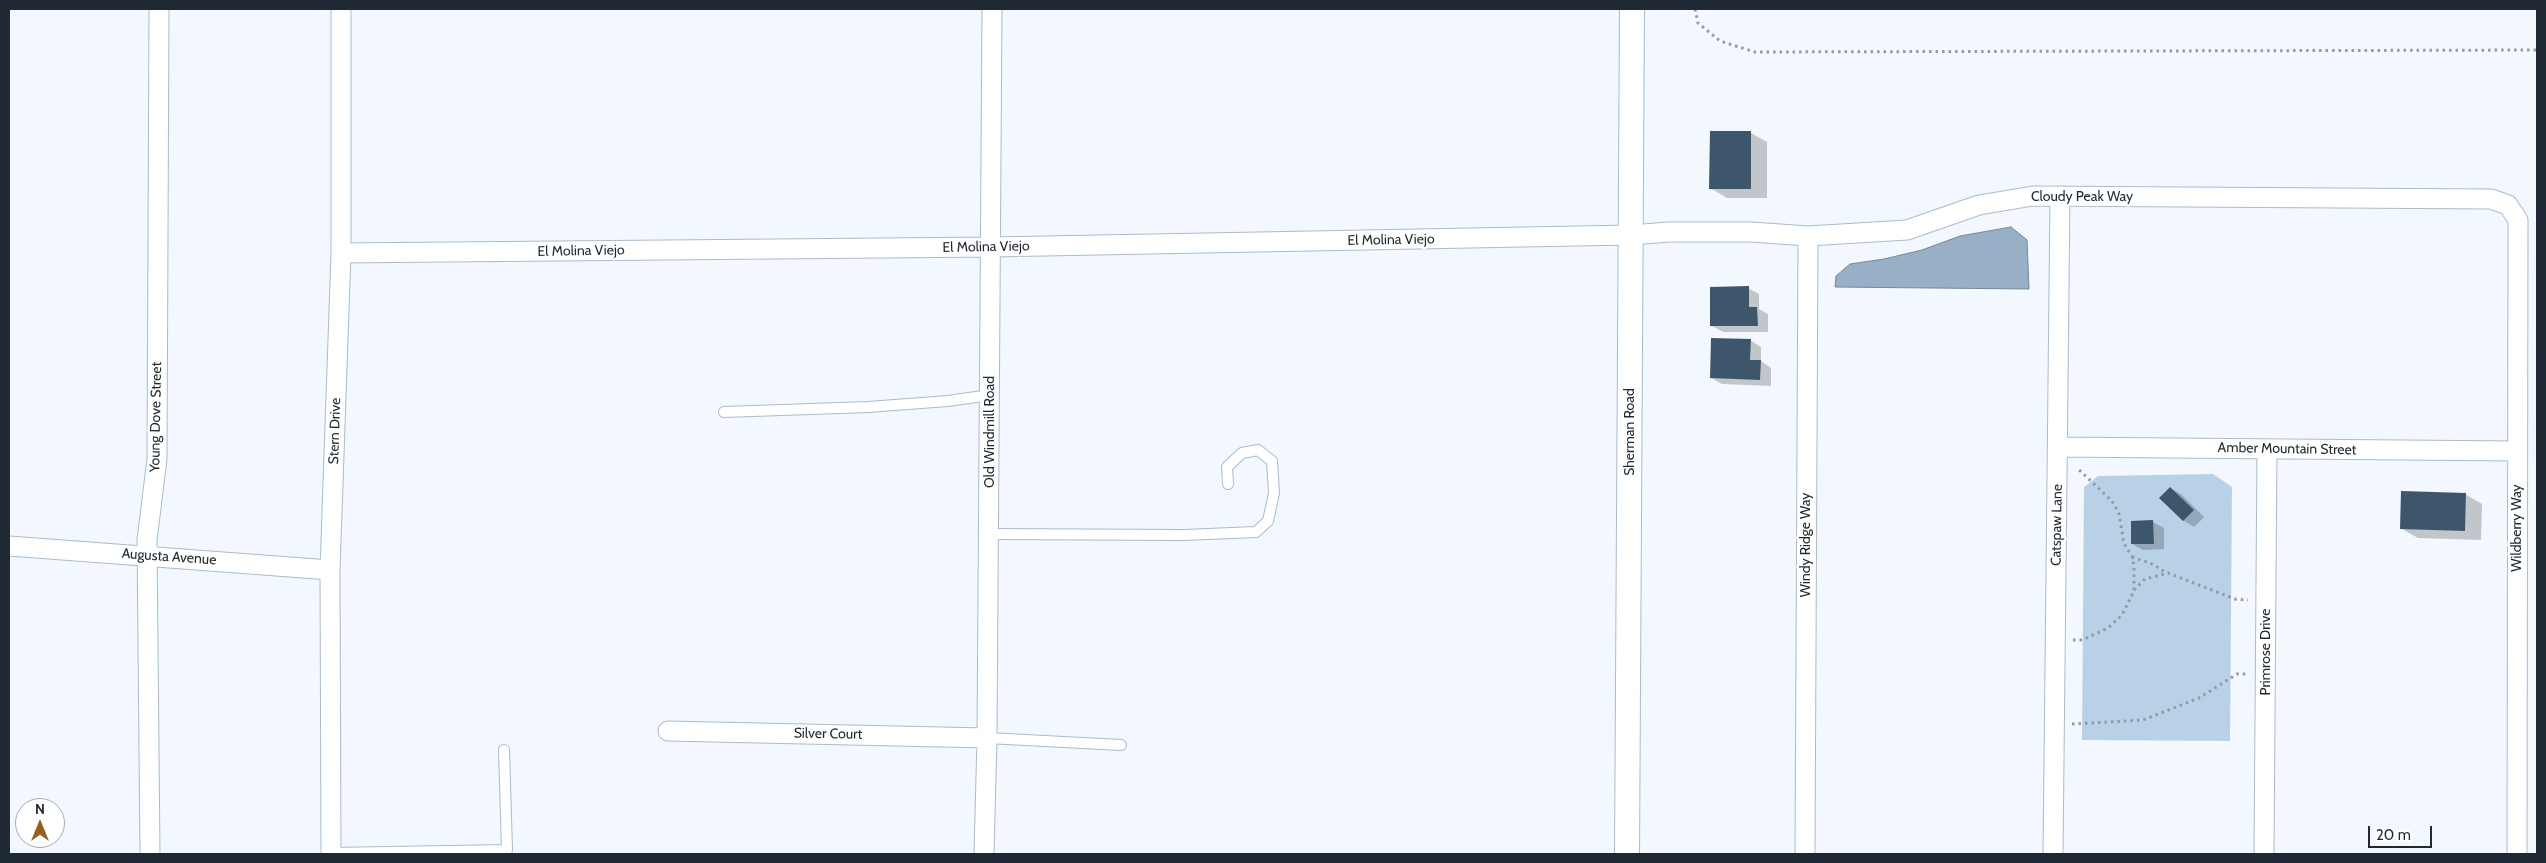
<!DOCTYPE html>
<style>
body{margin:0}
#map{position:relative;width:2546px;height:863px;overflow:hidden;background:#f2f8fd;font-family:Cabin,sans-serif}
canvas{display:block}
.frame{position:absolute;inset:0;border:10px solid #1f2933;pointer-events:none}
.north{position:absolute;left:15px;top:798px;width:50px;height:50px;box-sizing:border-box;background:#fff;border:1px solid #a5a9ad;border-radius:50%;rotate:0deg;font-size:14px;font-weight:700;line-height:20px;text-align:center;color:#1f2933}
.north::after{content:'';display:block;margin:auto;width:18px;height:22px;background:#975e1a;clip-path:polygon(50% 0,100% 100%,50% 72%,0 100%)}
.scale{position:absolute;left:2368px;top:826px;width:64px;height:22px;box-sizing:border-box;border:2px solid #1f2933;border-top:0;padding-left:6px;font-size:15px;line-height:18px;white-space:nowrap;color:#1f2933;-webkit-text-stroke:4px #fff;paint-order:stroke}
</style>
<div id="map">
<canvas width="2546" height="863"></canvas>
<div class="frame"></div>
<div class="north">N</div>
<div class="scale">20 m</div>
</div>
<script>
const ctx = document.querySelector('canvas').getContext('2d');
ctx.lineJoin = 'round';
function fill(path, color) { ctx.fillStyle = color; ctx.fill(path, 'evenodd'); }
const toPath = rows => new Path2D(rows.map(r => 'M' + r).join(''));
function stroke(path, color, width, dash) { ctx.strokeStyle = color; ctx.lineWidth = width; ctx.lineCap = dash ? 'butt' : 'round'; ctx.setLineDash(dash || []); ctx.stroke(path); }
function label(font, color, halo, rows, align = 'center') {
  ctx.font = font + ' Cabin,sans-serif'; ctx.lineWidth = 5; ctx.setLineDash([]); ctx.textBaseline = 'middle'; ctx.strokeStyle = halo; ctx.fillStyle = color; for (const [text, x, y, turn = 0] of rows) {
    ctx.save(); ctx.translate(x, y); ctx.rotate((+turn || 0) * Math.PI / 180); ctx.textAlign = isNaN(turn) ? turn : align; if (halo) ctx.strokeText(text, 0, 0); ctx.fillText(text, 0, 0); ctx.restore();
  }
}
const green = toPath([
 [2213,474,2232,487,2230,741,2082,740,2084,487,2098,476]
]);
const water = toPath([
 [2011,227,2027,240,2029,289,1835,287,1836,276,1850,264,1884,259,1922,250,1960,236,2011,227]
]);
const shadow = toPath([
 [1751,133,1767,142,1767,198,1727,198,1710,188],
 [1748,288,1759,294,1759,309,1768,314,1768,332,1723,332,1712,326],
 [1750,340,1761,347,1761,361,1771,368,1771,386,1722,384,1711,378],
 [2170,488,2181,494,2204,517,2194,527,2183,520],
 [2465,494,2482,504,2481,540,2418,538,2402,529],
 [2153,522,2164,528,2164,549,2143,550,2132,544]
]);
const building = toPath([
 [1710,131,1751,131,1751,189,1709,189],
 [1749,286,1749,307,1757,307,1758,326,1710,326,1710,287],
 [1711,338,1751,339,1750,360,1761,360,1760,380,1710,378],
 [2170,487,2194,510,2183,521,2159,498],
 [2401,491,2466,493,2465,531,2400,529],
 [2153,520,2154,544,2131,544,2131,521]
]);
const path = toPath([
 [1695,9,1698,23,1720,41,1755,52,2537,50],
 [2132,557,2150,563,2167,573],
 [2134,590,2145,579,2168,573,2235,599,2248,600],
 [2073,640,2082,640,2108,628,2122,615,2134,591,2134,566,2132,556,2124,544,2119,514,2112,501,2077,468],
 [2072,724,2143,720,2199,698,2237,674,2247,674]
]);
const service = toPath([
 [724,412,868,407,948,401,990,395],
 [989,534,1184,535,1256,532,1268,521,1274,493,1272,461,1258,450,1242,453,1227,467,1228,484],
 [987,738,1121,745],
 [331,853,507,850,504,750]
]);
const minor = toPath([
 [341,253,991,247,1631,235,1669,232,1751,232,1808,236,1907,230,1979,205,2033,196,2491,199,2508,205,2518,220,2517,854],
 [2058,447,2517,451],
 [9,546,330,570],
 [668,731,987,738],
 [150,854,147,540,157,459,159,9],
 [331,854,330,570,341,253,341,9],
 [984,854,987,738,992,9],
 [1805,854,1808,236],
 [2053,854,2060,196],
 [2264,854,2267,449]
]);
const tertiary = toPath([
 [1627,854,1632,9]
]);
const streetNames = [
 ["Cloudy Peak Way",2082,197],
 ["El Molina Viejo",1391,240,-1],
 ["El Molina Viejo",986,247,-1],
 ["El Molina Viejo",581,251,-1],
 ["Young Dove Street",156,417,-89],
 ["Stern Drive",335,431,-88],
 ["Old Windmill Road",990,432,-90],
 ["Sherman Road",1630,432,-90],
 ["Amber Mountain Street",2287,449,1],
 ["Catspaw Lane",2057,525,-89],
 ["Wildberry Way",2517,528,-90],
 ["Windy Ridge Way",1806,545,-90],
 ["Augusta Avenue",169,557,4],
 ["Primrose Drive",2266,652,-90],
 ["Silver Court",828,734,1]
];
fill(green, '#b9d1e6');
fill(water, '#97b0c6');
stroke(water, '#73889a', 1);
fill(shadow, '#0003');
fill(building, '#3e566b');
stroke(service, '#a2bed6', 12);
stroke(minor, '#a2bed6', 21);
stroke(tertiary, '#a2bed6', 26);
stroke(path, '#939ba2', 3, [2.5, 4]);
stroke(service, '#fff', 10);
stroke(minor, '#fff', 19);
stroke(tertiary, '#fff', 24);
label('14px', '#1f2933', '#fff', streetNames);
</script>
